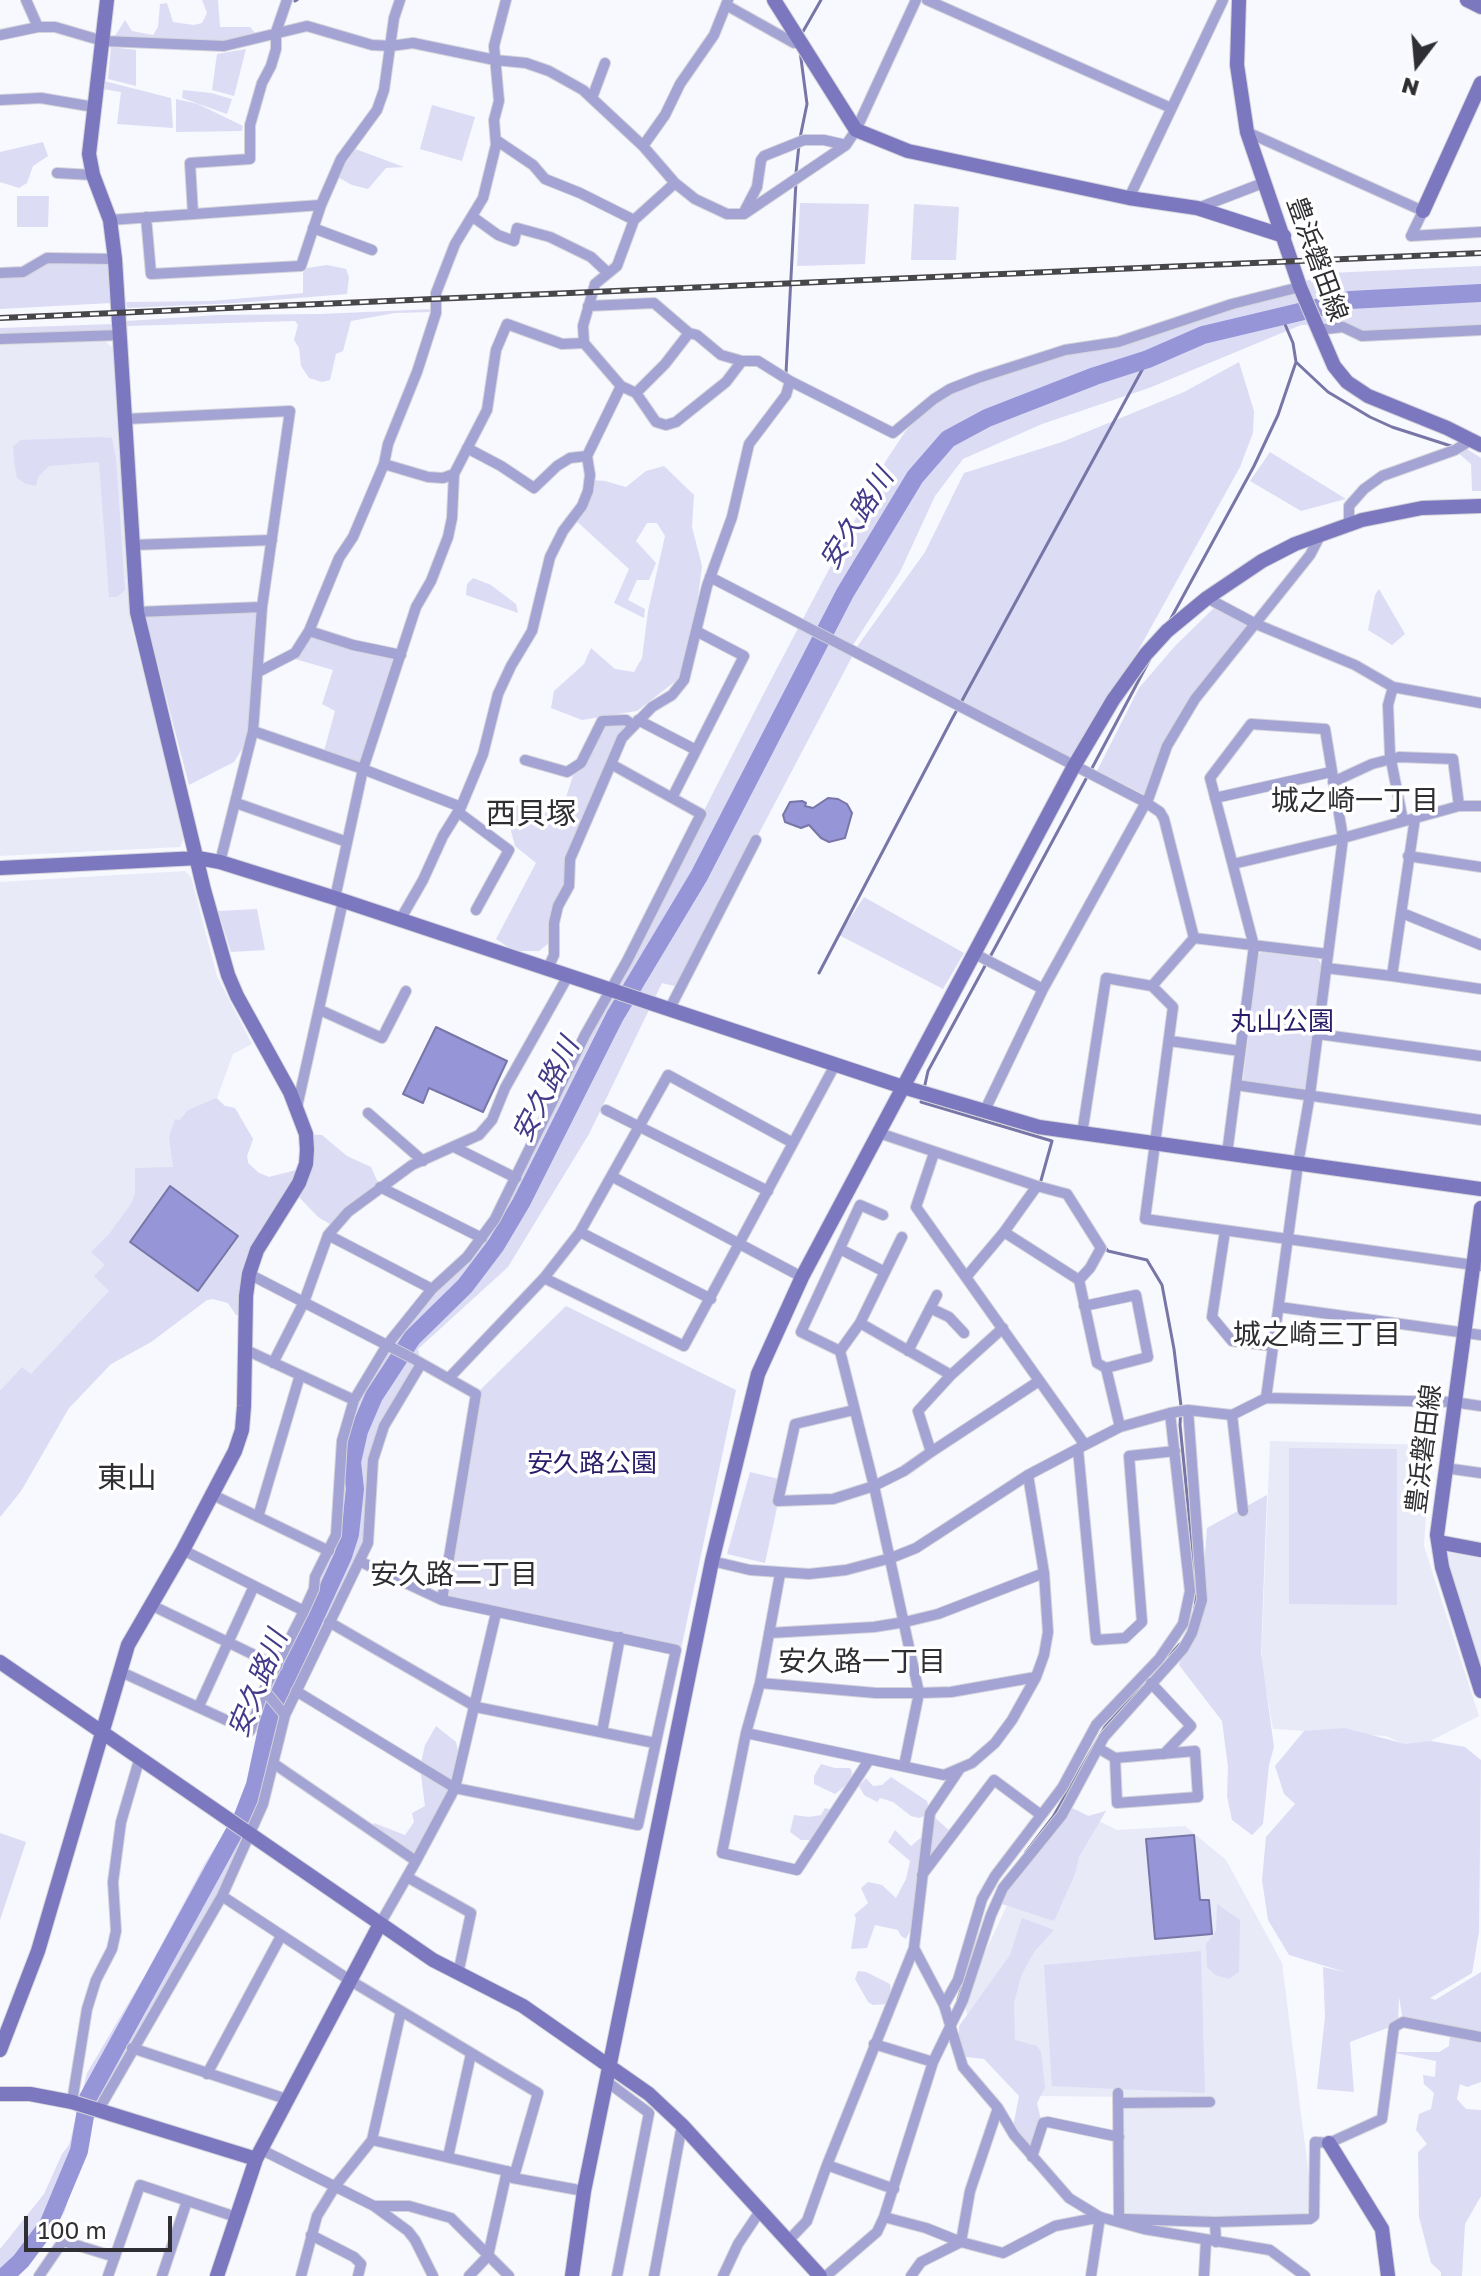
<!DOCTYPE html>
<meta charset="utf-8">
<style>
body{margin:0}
#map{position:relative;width:1481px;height:2276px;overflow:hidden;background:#f8f8ff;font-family:"Golos Text",sans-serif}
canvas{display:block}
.north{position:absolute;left:1377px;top:24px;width:80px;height:80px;-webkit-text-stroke:6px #fff;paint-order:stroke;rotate:196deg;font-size:22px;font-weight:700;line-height:32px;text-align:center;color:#2f2f33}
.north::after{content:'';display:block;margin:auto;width:28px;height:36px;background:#2f2f33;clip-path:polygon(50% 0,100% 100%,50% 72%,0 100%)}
.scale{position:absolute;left:24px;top:2216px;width:148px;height:36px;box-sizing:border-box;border:4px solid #2f2f33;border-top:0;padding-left:10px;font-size:24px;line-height:28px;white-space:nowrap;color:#2f2f33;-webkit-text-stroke:6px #fff;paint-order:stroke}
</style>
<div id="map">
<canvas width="1481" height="2276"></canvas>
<div class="north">N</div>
<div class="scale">100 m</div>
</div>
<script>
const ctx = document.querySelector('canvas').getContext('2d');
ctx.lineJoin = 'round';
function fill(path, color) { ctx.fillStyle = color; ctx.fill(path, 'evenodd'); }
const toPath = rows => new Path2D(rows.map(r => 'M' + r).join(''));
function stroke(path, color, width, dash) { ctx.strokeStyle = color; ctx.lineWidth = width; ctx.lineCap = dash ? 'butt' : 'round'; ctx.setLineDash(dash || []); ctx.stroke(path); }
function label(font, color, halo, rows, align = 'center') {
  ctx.font = font + ' "Golos Text","Noto Sans JP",sans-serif'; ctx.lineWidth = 7; ctx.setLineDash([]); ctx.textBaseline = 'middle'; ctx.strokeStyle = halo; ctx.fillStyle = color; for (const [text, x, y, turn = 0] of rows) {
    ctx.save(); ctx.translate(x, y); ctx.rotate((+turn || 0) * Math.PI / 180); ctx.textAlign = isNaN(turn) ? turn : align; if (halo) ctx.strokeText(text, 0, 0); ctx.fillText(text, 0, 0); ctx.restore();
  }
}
const built = toPath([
 [104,340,115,350,131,624,185,836,180,847,0,856,0,345],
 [185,871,191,877,217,976,252,1044,233,1054,217,1098,225,1106,235,1108,253,1139,247,1156,248,1163,259,1173,269,1177,305,1168,246,1257,236,1315,228,1303,213,1299,207,1300,151,1342,111,1364,69,1408,21,1491,0,1517,0,882],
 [1270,1441,1431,1445,1424,1546,1479,1716,1415,1749,1386,1736,1273,1729,1261,1663],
 [1438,1542,1481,1550,1481,1690],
 [1075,1809,1117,1830,1185,1826,1226,1860,1282,1963,1314,2216,1125,2216,1123,2097,1039,2096,976,2044,963,2000,1009,1901,1062,1815]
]);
const green = toPath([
 [202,0,218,0,220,27,250,27,256,34,227,45,127,42,115,36,125,20,132,31,153,35,158,27,160,4,167,3,173,22,194,25,202,23,207,13],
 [111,47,136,50,136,86,108,79],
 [246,49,234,96,212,90,217,54],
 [104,81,171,98,173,128,117,124,121,92,103,89],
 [183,90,211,93,232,99,227,114,182,98],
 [176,99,198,104,243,126,242,131,176,132],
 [432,105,475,117,462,161,420,149],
 [43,142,48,156,33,166,27,183,19,188,0,182,0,152],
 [349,147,358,150,404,167,386,168,368,189,352,185,334,175,334,159],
 [17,196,49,196,48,227,17,227],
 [800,203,869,204,865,264,797,266],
 [914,204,959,207,956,260,911,260],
 [47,258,111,259,111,303,0,309,0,273,23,272],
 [327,265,346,269,349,277,347,294,237,303,127,308,126,302,211,301,303,293,303,273,307,268],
 [1481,266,1481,326,1362,336,1345,325,1301,325,1149,388,1042,424,963,459,935,496,900,572,853,645,854,651,925,552,964,473,1062,442,1184,392,1239,362,1254,411,1253,433,1240,467,1074,766,854,653,678,987,662,983,589,1134,508,1267,418,1349,421,1364,384,1426,373,1460,366,1547,299,1685,245,1846,95,2116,79,2157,65,2211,42,2247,17,2276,0,2276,0,2249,44,2194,62,2154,69,2145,87,2073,145,1975,205,1863,238,1811,255,1756,257,1735,254,1720,336,1531,340,1466,354,1400,395,1335,479,1244,529,1153,763,695,887,459,905,432,936,398,978,378,1175,324,1330,273],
 [433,309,433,312,395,313,351,321,343,351,336,354,330,380,322,382,309,378,301,366,299,348,294,340,298,325,295,321,127,326,127,321,217,315,321,314],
 [113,324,112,335,0,339,0,328],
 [98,437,112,438,116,458,125,590,117,597,109,597,99,462,49,466,38,477,36,486,26,484,17,478,14,462,13,446,21,440],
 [1467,449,1481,458,1481,491,1472,491,1471,464,1457,452],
 [1270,452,1346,499,1301,511,1250,481],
 [664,466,694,495,692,527,702,566,691,653,677,680,637,711,582,720,551,708,554,691,584,664,591,648,615,669,634,672,642,658,648,611,665,536,657,523,647,523,636,541,656,563,649,580,637,580,628,600,645,609,644,618,614,603,629,569,573,518,590,480,605,481,626,487,646,471],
 [473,578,491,585,516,604,518,613,466,595,467,584],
 [1379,589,1405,634,1392,645,1368,630,1375,595],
 [1218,604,1252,622,1181,723,1149,797,1097,771,1139,688,1175,646],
 [259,607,249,738,234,762,189,785,144,612],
 [314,633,399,659,360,768,324,751,335,711,322,704,333,670,295,659,295,653],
 [608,721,633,725,570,859,569,886,558,906,554,939,539,951,514,951,496,939,536,863,515,846,511,831,510,812,516,805,560,816,576,766],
 [864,897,964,953,943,989,839,935],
 [257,909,265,950,231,952,218,911],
 [1261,952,1318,959,1321,964,1307,1087,1302,1090,1246,1084,1243,1080,1258,955],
 [216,1098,225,1106,235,1108,253,1139,247,1156,248,1163,259,1173,269,1177,305,1168,306,1134,322,1135,347,1156,371,1167,380,1187,335,1227,318,1217,298,1196,251,1247,246,1257,240,1287,240,1315,236,1315,228,1303,213,1299,207,1300,151,1342,111,1364,69,1408,21,1491,0,1517,0,1391,22,1367,31,1374,109,1291,94,1276,105,1265,91,1252,109,1234,131,1204,135,1194,135,1168,173,1167,169,1138,175,1119,180,1120,188,1110],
 [566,1306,736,1390,681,1649,442,1600,476,1394],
 [1289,1448,1397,1449,1397,1605,1289,1604],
 [750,1472,783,1480,765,1563,727,1554],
 [1267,1495,1261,1653,1274,1747,1269,1765,1263,1824,1252,1835,1232,1820,1227,1796,1228,1767,1222,1721,1179,1665,1202,1596,1207,1528],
 [436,1726,456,1742,461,1764,455,1788,424,1835,416,1861,372,1831,374,1823,405,1835,414,1822,412,1813,425,1806,420,1767,425,1745],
 [1345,1728,1405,1744,1431,1741,1465,1747,1481,1760,1479,1932,1472,1973,1430,1998,1435,2000,1481,1972,1481,2082,1467,2087,1460,2084,1457,2099,1466,2109,1481,2110,1481,2196,1465,2224,1462,2276,1441,2276,1441,2272,1431,2263,1419,2217,1418,2152,1427,2144,1416,2130,1419,2114,1431,2109,1434,2093,1424,2084,1423,2075,1435,2077,1436,2061,1390,2052,1439,2052,1449,2046,1450,2034,1403,2022,1399,1997,1398,2024,1350,2042,1354,2092,1317,2089,1325,2017,1323,1967,1345,1972,1289,1955,1268,1920,1262,1880,1266,1837,1295,1804,1284,1794,1275,1766,1304,1731],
 [821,1764,835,1768,850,1768,852,1772,850,1782,835,1794,814,1784,814,1776],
 [891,1777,927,1801,930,1813,953,1834,921,1876,914,1923,906,1939,901,1936,898,1930,875,1925,867,1948,851,1949,856,1918,854,1915,868,1903,861,1888,868,1882,882,1885,896,1898,906,1879,910,1861,888,1842,895,1830,911,1846,925,1834,930,1814,919,1818,911,1816,893,1802,880,1798,877,1802,864,1795,859,1786,866,1778,873,1786,882,1785],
 [1068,1806,1088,1816,1106,1811,1079,1857,1075,1874,1054,1921,996,1902,1014,1875,1039,1852,1056,1831],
 [825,1808,832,1810,810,1840,801,1840,790,1832,794,1815,809,1817,821,1815],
 [0,1833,26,1842,0,1920],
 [1217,1904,1240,1920,1239,1972,1229,1979,1215,1975,1207,1967,1206,1944,1216,1931],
 [1022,1918,1054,1930,1034,1952,1021,1976,1014,2003,1015,2040,1037,2046,1041,2052,1045,2088,1037,2103,1041,2120,1032,2157,1012,2132,1019,2096,984,2059,959,2056,959,2026,1010,1955],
 [1201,1951,1205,2093,1052,2086,1044,1965],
 [858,1971,866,1972,890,1984,891,1994,888,2004,873,2005,868,2002,855,1979]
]);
const water = toPath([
 [828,798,838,799,847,804,852,813,845,838,829,842,821,838,809,825,801,828,785,822,783,815,790,802,802,801,806,803,805,806,813,808,828,798],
 [436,1027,507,1061,483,1112,429,1088,423,1103,403,1094,436,1027],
 [170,1186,238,1236,198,1291,130,1242,170,1186],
 [1194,1835,1200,1900,1209,1900,1212,1934,1155,1939,1146,1839,1194,1835]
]);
const stream = toPath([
 [295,1,297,0],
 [801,35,821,0],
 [800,51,807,104,800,138],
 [796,173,799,145],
 [1296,362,1328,392,1370,417,1392,427,1451,446],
 [786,373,796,181],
 [1169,622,1254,466,1278,415,1296,362,1293,343,1281,315],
 [1091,770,1149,661],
 [990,957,1087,777],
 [819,973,952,719,1148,359],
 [924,1089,928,1071,986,964],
 [923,1096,921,1102,1052,1141,1040,1184],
 [1104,1246,1108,1251,1147,1260,1162,1285,1174,1349,1181,1406,1180,1425,1196,1584],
 [1195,1608,1197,1592],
 [1026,1852,1053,1817,1105,1727,1180,1644],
 [958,2000,970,1962]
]);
const river = toPath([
 [5,2276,21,2261,48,2225,79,2151,88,2098,243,1816,255,1785,270,1715,343,1556,350,1534,355,1489,352,1462,359,1431,374,1396,412,1338,465,1286,496,1245,521,1203,615,1016,699,876,845,593,915,477,948,439,987,418,1095,376,1148,359,1203,335,1350,300,1481,293]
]);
const street = toPath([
 [26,0,38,27],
 [927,0,1171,108],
 [726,5,794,43,802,43],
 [0,35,38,27,55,27,103,41,224,46,307,26,372,45,391,46,413,43,495,60,526,63,549,71,583,90,643,146,675,183,695,199,727,214,744,214,846,145,856,130,916,0],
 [592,98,605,63],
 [0,100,41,98,94,107],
 [1247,132,1423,211,1411,236,1481,232],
 [496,140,533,165,545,179,580,193,634,220],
 [643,146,665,115,680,84,714,35,728,0],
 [57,173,93,175],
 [1129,198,1223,0],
 [1198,208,1263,183],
 [744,212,757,187,761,160,764,156,804,140,824,140,846,145],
 [193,214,190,163,250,159,250,125,262,83,271,66,276,49,276,32,287,0],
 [146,217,151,274,301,266,321,205],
 [473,217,498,235,514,241,517,228,550,237,591,257,607,272],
 [110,220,321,205,341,159,377,110,384,90,394,18,400,0],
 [313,228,372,250],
 [0,273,23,272,47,258,115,259],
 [588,306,654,303,689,333,697,335,721,355,742,361,758,361,790,381,893,433,934,399,950,389,978,378,1065,350,1118,342,1232,304,1300,287],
 [1317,330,1343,327,1362,336,1481,330],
 [0,339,121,335],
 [621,386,636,393,656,422,666,425,676,422,726,382,742,361],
 [636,393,665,364,689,333],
 [126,419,290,411,262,607,253,731,220,862],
 [467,448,501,466,534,488,557,466,570,458,587,456],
 [384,464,428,477,443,478,454,474],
 [1349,525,1349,506,1364,489,1382,476,1455,450,1473,439],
 [133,545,272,540],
 [710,577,1145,802,1160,812,1164,819,1194,938],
 [1207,598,1256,624,1355,665,1393,687],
 [137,612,262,607],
 [309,631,353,645,401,655],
 [260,671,295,653,309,631,339,558,353,537,384,464,388,444,417,372,436,313,436,293,455,244,483,198,496,145,494,120,499,101,494,46,506,0],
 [638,720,696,750],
 [253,731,360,768,461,807],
 [525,760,567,772,581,763,602,721,626,720,633,725],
 [1333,782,1372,764,1399,757,1453,759,1459,806],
 [673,796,744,656,696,631],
 [1215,798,1331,772],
 [236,803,347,842],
 [458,812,509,850,476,910],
 [1415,818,1392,976,1481,989],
 [1403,821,1390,755,1388,705,1393,687,1481,703],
 [1408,856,1481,867],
 [1233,864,1343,838,1459,806,1481,806],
 [335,898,363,769,416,607,431,581,448,537,452,518,454,474,487,410,496,350,507,324,562,344,584,343],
 [1402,913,1481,945],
 [400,920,423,880,443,836,461,807,483,754,498,694,511,666,532,631,550,557,563,531,582,506,588,491,590,475,587,456,621,386,584,343,583,326,595,284,617,266,634,220,675,183],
 [1194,938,1327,954],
 [975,954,1043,989],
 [548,968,554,955,554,923,558,906,569,886,570,859,611,764],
 [1326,968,1392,976],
 [1152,986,1194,938],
 [320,1010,382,1038,406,991],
 [669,1010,756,840],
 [1318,1034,1481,1056],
 [1170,1041,1240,1051],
 [1236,1085,1481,1120],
 [297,1107,343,901],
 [606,1110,768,1191],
 [985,1110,1043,989,1149,797,1167,746,1195,699,1310,555,1321,534],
 [368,1113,423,1161],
 [879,1133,1037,1186,1004,1232,1079,1280,1097,1363,1106,1368,1120,1427],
 [1082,1134,1106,978,1152,986,1173,1007,1145,1219,1481,1266],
 [456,1148,516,1178],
 [934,1153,916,1207,1085,1445],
 [1227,1154,1254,946,1210,778,1251,724,1325,729,1343,838,1310,1094,1298,1164,1266,1398],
 [613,1177,802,1277],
 [1037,1186,1067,1194,1101,1248,1090,1268,1079,1280],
 [380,1187,482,1238],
 [883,1215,860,1205,801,1332,840,1351,874,1486,919,1693,904,1766],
 [1225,1231,1212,1317,1232,1341,1273,1346],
 [580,1232,711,1299],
 [328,1235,432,1289],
 [840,1249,885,1272],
 [249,1274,412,1358,476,1394,442,1600],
 [967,1276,1004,1232],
 [544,1278,684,1346,835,1065],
 [1084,1306,1136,1295,1148,1357,1106,1368],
 [1279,1307,1481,1335],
 [930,1308,949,1317,964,1333],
 [860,1323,951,1375],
 [246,1350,354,1400],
 [840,1351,860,1323,902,1237],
 [908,1351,937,1295],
 [273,1363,304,1302,328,1235,348,1212,412,1165,479,1135,492,1120,505,1088,568,976],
 [449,1378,544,1278,580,1232,668,1075,793,1143],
 [854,1410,795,1424,778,1501,833,1499,874,1486,904,1471,931,1452,918,1411,951,1375,1003,1328],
 [1170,1413,1190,1591,1183,1624,1159,1659,1096,1725,1062,1788,995,1876,982,1899,958,1980,944,2005,963,2067,998,2108,1014,2135,1069,2198,1100,2217,1144,2229,1270,2250,1305,2276],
 [1232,1415,1243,1511],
 [1078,1449,1096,1640,1125,1638,1142,1622,1129,1456,1175,1451],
 [931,1452,1039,1381],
 [1445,1468,1481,1473],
 [213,1495,329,1551],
 [258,1517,300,1375],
 [712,1561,750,1570,809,1574,846,1570,891,1558,916,1548,1028,1475,1085,1445,1120,1427,1170,1413,1188,1410,1232,1415,1266,1398,1453,1402,1481,1406],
 [780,1574,760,1683,746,1733,722,1853,797,1870,869,1760],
 [151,1605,277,1666],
 [304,1611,314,1589,315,1577,336,1535,342,1441,354,1400,387,1345,432,1289,467,1257,495,1219,585,1035,627,961,701,814,611,764,622,738,652,707,672,695,684,680,707,586,732,517,749,444,786,395,790,381],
 [329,1622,476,1707,655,1743],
 [769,1633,874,1627,905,1622,938,1614,1044,1573],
 [119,1671,250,1731,264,1690,304,1611,183,1550],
 [760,1683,876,1693,919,1693,951,1692,1036,1677],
 [1151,1683,1191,1726,1164,1754],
 [264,1690,285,1715],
 [296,1691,455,1788,638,1825,676,1650,442,1600,361,1562],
 [199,1706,254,1586],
 [602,1732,620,1637],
 [746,1733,944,1775,972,1763,995,1743,1012,1720,1036,1677,1044,1655,1048,1632,1044,1573,1028,1475],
 [1098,1748,1115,1758,1117,1803,1198,1797,1195,1751,1115,1758],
 [273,1763,416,1861,380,1924],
 [416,1861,455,1788,496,1613],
 [922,1875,994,1780,1041,1815],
 [407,1877,471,1913,458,1974],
 [222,1896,351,1981,538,2093,515,2173,372,2140],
 [944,2005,914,1948,930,1813,959,1770],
 [874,2044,933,2062],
 [132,2048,286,2099],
 [207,2074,281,1936],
 [606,2081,649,2113,617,2276],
 [1118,2093,1119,2219],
 [72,2102,87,2009,96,1980,112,1949,116,1931,113,1882,121,1822,140,1757],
 [1118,2103,1210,2102],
 [99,2109,222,1896,263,1804,285,1715,368,1543,373,1460,384,1426,421,1364],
 [260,2149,374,2206,408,2231,415,2240,433,2276],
 [448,2157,471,2054],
 [1032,2157,1043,2123,1048,2122,1119,2137],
 [827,2165,894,2189],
 [515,2173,513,2178,584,2191],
 [374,2206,409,2206,451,2218,509,2276],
 [884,2217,926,2228,961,2242,1003,2253,1055,2226,1101,2217],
 [1125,2219,1215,2222],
 [311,2235,354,2257,361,2264,358,2276],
 [787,2242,807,2221,827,2165,914,1948],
 [1216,2242,1215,2222,1310,2219,1314,2216,1315,2142,1329,2143,1382,2119,1394,2027,1403,2022,1481,2037],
 [39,2276,63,2241,115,2257],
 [108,2276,140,2185,236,2217],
 [162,2276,187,2201],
 [301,2276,317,2216,336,2185,372,2140,401,2011],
 [469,2276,488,2256,507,2171],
 [654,2276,682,2125],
 [723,2276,738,2244,760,2211],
 [826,2276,877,2232,884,2217,933,2062,963,2000,991,1915,1003,1888,1062,1815,1104,1737,1183,1649,1192,1633,1202,1600,1188,1410],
 [911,2276,921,2262,961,2242,970,2191,998,2108],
 [1091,2276,1100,2217],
 [1204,2276,1206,2240]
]);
const secondary = toPath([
 [774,0,856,130,908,151,1129,198,1197,208,1284,236],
 [1239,0,1237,65,1247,132,1300,287,1334,366,1347,382,1368,396,1447,428,1481,445],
 [1467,0,1481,7],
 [1423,211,1481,83],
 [0,868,198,858,220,862,335,898,903,1087,1039,1127,1481,1189],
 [1481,1208,1437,1535,1442,1567,1481,1691],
 [1438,1542,1481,1550],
 [0,1662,433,1960,523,2006,649,2094,682,2125,820,2276],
 [0,2050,38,1951,128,1645,183,1550,235,1451,242,1430,244,1406,246,1296,249,1274,257,1250,299,1183,306,1164,307,1150,306,1134,290,1092,237,996,228,975,204,890,137,612,115,259,110,220,93,175,89,154,107,0],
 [0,2094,30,2094,72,2102,256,2159],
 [1329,2143,1382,2229,1388,2276],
 [217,2276,256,2159,380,1924],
 [572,2276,584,2191,712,1561,758,1374,802,1277,1074,766,1113,700,1146,654,1167,631,1207,598,1262,561,1295,544,1362,520,1422,508,1481,506]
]);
const rail = toPath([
 [0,318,1481,253]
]);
const streetNames = [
 ["豊浜磐田線",1317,259,70],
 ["豊浜磐田線",1424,1449,-83]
];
const parkNames = [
 ["丸山公園",1282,1022],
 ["安久路公園",592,1464]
];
const waterNames = [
 ["安久路川",857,519,-58],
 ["安久路川",546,1090,-63],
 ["安久路川",258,1684,-68]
];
const neighbourhoodNames = [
 ["城之崎一丁目",1355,801],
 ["城之崎三丁目",1317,1335],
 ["安久路二丁目",454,1575],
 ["安久路一丁目",862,1662]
];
const quarterNames = [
 ["西貝塚",531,814],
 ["東山",127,1478]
];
fill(built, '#e9eaf8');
fill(green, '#dcdcf5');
fill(water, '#9695d7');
stroke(water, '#7776a6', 2);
stroke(stream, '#7776a6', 3);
stroke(river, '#9695d7', 18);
stroke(street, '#d4d4da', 12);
stroke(secondary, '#d4d4da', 16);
stroke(street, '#a3a3d4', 10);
stroke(secondary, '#7b78bf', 14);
stroke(rail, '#46464b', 6);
stroke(rail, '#fff', 3, [9]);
label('26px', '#2f2f33', '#fff', streetNames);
label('26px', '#2a1c68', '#fff', parkNames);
label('italic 28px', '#433b89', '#fff', waterNames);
label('28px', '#2f2f33', '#fff', neighbourhoodNames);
label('30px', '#2f2f33', '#fff', quarterNames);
</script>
